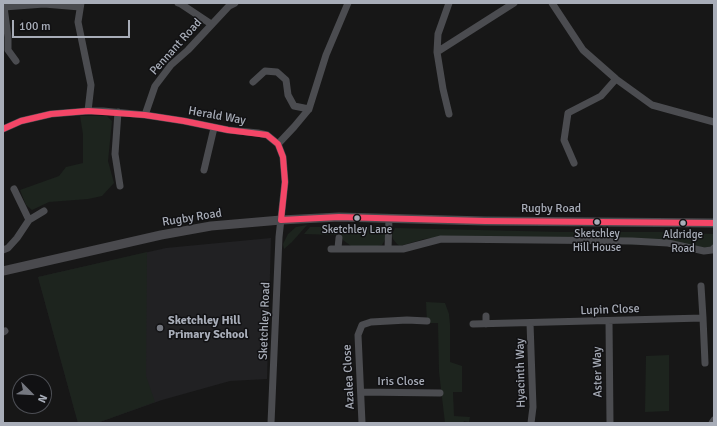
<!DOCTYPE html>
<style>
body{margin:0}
#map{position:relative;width:717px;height:426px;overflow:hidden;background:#171717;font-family:Signika,sans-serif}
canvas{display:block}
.frame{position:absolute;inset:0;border:4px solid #a8adb8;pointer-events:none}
.north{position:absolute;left:12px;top:374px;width:40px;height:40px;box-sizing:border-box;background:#111113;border:1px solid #4d4f55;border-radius:50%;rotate:114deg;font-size:11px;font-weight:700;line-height:16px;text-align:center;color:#a8adb8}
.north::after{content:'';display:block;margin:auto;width:14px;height:18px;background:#757880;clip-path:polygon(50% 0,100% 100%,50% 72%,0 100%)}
.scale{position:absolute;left:12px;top:20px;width:118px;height:18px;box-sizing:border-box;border:2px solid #a8adb8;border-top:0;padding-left:5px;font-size:12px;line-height:14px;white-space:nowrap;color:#a8adb8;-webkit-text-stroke:3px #111113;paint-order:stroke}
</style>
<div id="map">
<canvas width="717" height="426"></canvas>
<div class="frame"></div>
<div class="north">N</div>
<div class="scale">100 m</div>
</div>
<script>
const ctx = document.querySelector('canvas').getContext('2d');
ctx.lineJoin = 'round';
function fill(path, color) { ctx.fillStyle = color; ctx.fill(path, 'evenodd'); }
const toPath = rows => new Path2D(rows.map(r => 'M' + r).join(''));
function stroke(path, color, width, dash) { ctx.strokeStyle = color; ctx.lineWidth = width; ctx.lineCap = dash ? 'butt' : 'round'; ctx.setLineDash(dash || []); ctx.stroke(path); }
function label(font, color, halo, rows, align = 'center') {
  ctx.font = font + ' Signika,sans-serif'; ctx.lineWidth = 3; ctx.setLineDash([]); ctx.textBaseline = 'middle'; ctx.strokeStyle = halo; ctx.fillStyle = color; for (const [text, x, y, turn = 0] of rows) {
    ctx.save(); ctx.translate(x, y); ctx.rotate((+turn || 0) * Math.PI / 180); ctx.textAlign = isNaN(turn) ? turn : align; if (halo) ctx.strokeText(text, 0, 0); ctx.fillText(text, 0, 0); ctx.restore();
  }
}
const built = toPath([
 [271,238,267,379,230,381,162,400,97,423,78,423,38,277,166,248]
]);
const green = toPath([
 [80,116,107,116,112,121,108,161,114,183,102,196,88,199,49,202,32,210,26,205,20,190,59,176,66,167,83,163,83,134],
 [307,225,292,242,284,249,283,244,288,234,296,227],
 [310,227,337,227,337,235,304,234],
 [340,227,379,227,385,231,386,238,382,245,378,246,351,246,343,240,341,234],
 [395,228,562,232,660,232,714,234,714,245,709,248,696,247,441,237,424,239,400,246,397,244,393,239,392,235],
 [147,252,146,376,155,402,97,423,78,423,38,277],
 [426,302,445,303,449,314,450,325,450,362,462,366,462,392,453,392,454,416,470,417,469,422,464,421,463,423,445,423,439,372,438,323,427,323],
 [669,355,669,411,645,412,646,356]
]);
const street = toPath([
 [81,3,78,22,91,85,88,111],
 [178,3,181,4,211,24],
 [552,3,583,50,616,79,652,105,714,122],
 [437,52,438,34,449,3],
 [16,61,8,50,8,37,4,7,44,4,80,7],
 [253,82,265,71,277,72,286,80,288,95,294,106,309,109],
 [118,112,115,154,120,186],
 [449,114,443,89,437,52,514,3],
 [145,115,155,86,171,65,188,50,229,6,235,3],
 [3,129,21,121,51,114,88,111,103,111,145,115,184,121,228,130,258,133,267,135,278,144,283,157,285,182,279,237,271,423],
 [278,144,294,127,309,109,326,55,348,3],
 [574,163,564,140,568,113,601,96,616,79],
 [204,170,214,128],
 [14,189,29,220],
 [338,248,339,238],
 [331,249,403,249,441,239,632,241,668,243,704,251,712,250,714,248],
 [388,249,389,218],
 [3,250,8,248,17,238,29,220,44,211],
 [701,286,703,318],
 [486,316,486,324],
 [609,321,610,423],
 [530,323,533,407,531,423],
 [473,324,703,318,705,363],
 [3,332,5,331],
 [361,392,440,393],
 [362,423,358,335,362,325,371,322,407,320,427,321],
 [712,423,714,420]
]);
const secondary = toPath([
 [3,271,161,235,211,226,281,220,339,217,485,221,714,223]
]);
const bus1 = toPath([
 [3,129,21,121,51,114,88,111,145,115,184,121,228,130,267,135,278,144,283,157,285,182,281,220,339,217,485,221,714,223]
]);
const markers = [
 [357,218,3.5,"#a8adb8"],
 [597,222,3.5,"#a8adb8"],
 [683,223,3.5,"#a8adb8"],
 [160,328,4,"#757880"]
];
const busNames = [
 ["Sketchley Lane",357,230],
 ["Sketchley",597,234],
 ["Hill House",597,248],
 ["Aldridge",683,235],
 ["Road",683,249]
];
const streetNames = [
 ["Pennant Road",176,47,-48],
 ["Herald Way",217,116,10],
 ["Rugby Road",551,209],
 ["Rugby Road",192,218,-9],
 ["Lupin Close",610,310,-2],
 ["Sketchley Road",265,321,-88],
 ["Aster Way",598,372,-91],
 ["Hyacinth Way",521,373,-91],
 ["Azalea Close",349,377,-93],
 ["Iris Close",401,382]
];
const poiNames = [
 ["Sketchley Hill",168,321],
 ["Primary School",168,335]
];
fill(built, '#212123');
fill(green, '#1d241e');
stroke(street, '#4b4c50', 7);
stroke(secondary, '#4a4a4e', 9);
stroke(bus1, '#f34667', 6);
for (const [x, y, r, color] of markers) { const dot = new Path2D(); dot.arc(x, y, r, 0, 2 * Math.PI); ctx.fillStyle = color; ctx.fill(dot); stroke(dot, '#111113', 1.5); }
label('11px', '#a8adb8', '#111113', busNames);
label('12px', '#a8adb8', '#111113', streetNames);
label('bold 12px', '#a8adb8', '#111113', poiNames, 'left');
</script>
